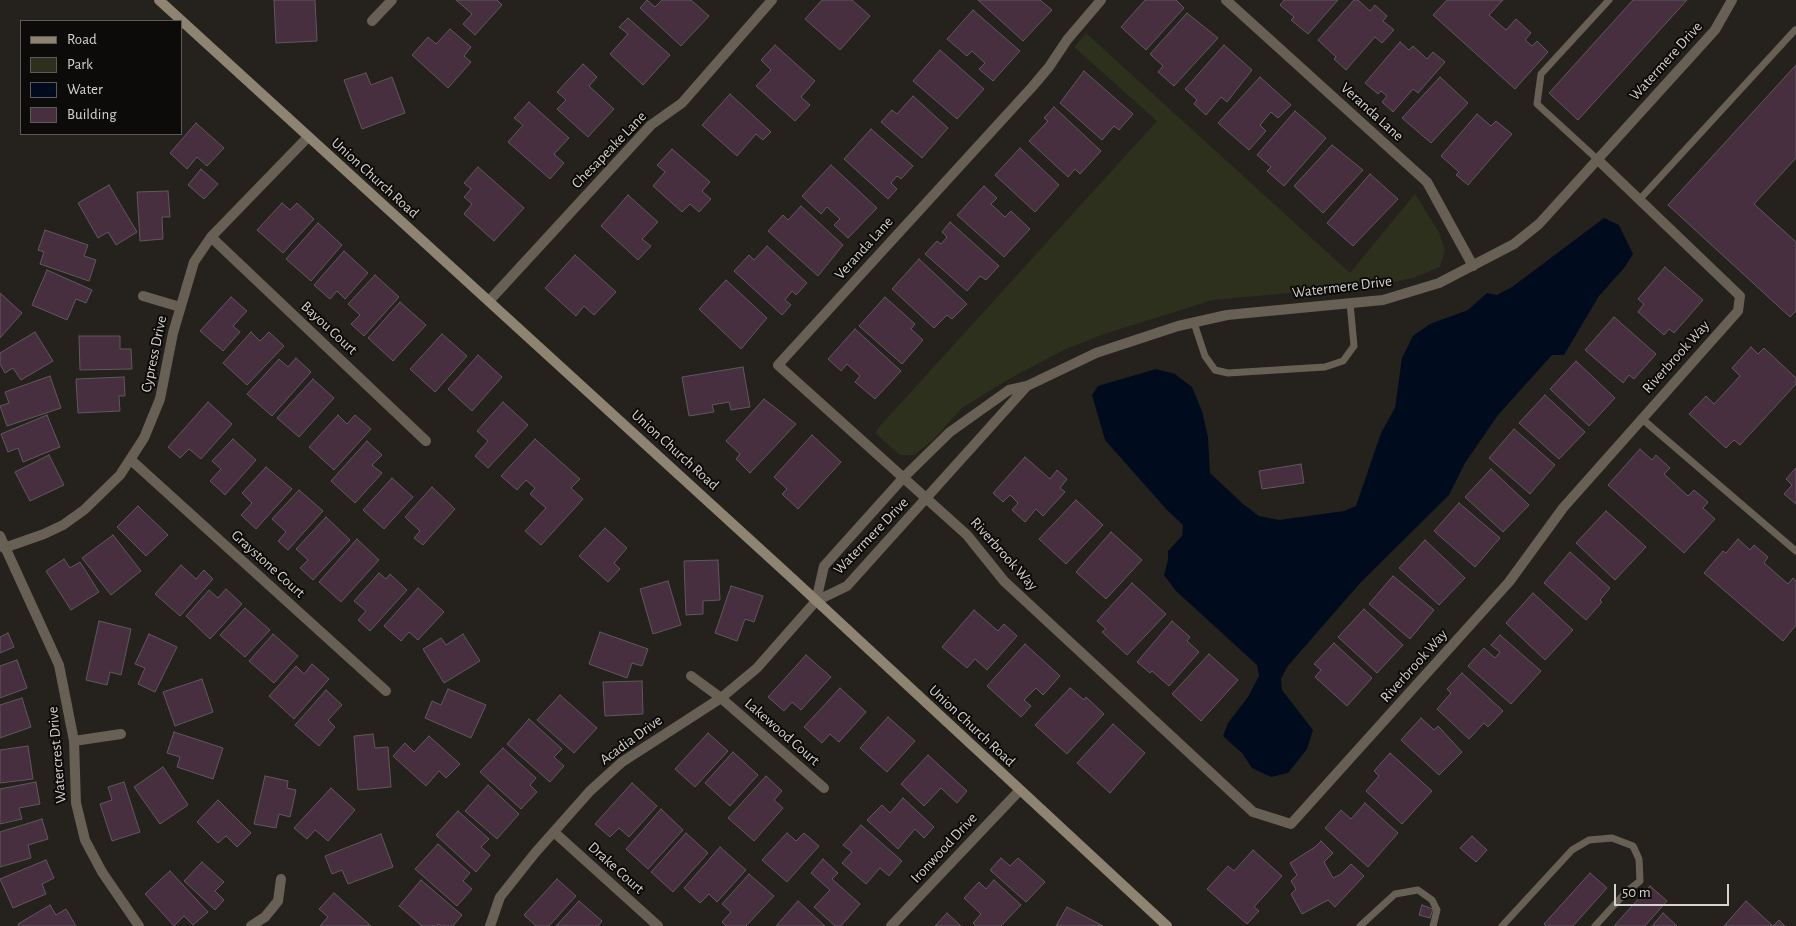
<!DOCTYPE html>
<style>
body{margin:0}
#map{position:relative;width:1796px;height:926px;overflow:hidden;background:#25211d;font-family:"Alegreya Sans",sans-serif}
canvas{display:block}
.legend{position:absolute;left:20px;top:20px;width:162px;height:115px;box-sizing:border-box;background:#0d0b09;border:1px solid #5d5b58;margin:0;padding:6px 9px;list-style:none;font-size:15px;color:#d5d2cf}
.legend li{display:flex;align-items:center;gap:10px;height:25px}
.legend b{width:25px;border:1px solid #5d5b58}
.scale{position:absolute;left:1614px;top:884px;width:115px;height:22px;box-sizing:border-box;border:2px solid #d5d2cf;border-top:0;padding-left:6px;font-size:15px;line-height:18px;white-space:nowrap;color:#d5d2cf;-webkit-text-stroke:4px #0d0b09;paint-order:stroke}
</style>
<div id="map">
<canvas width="1796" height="926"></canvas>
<ul class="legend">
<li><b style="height:6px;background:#8f8371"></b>Road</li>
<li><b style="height:14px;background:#2c301c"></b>Park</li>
<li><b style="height:14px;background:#000c1d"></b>Water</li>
<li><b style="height:14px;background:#472f40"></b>Building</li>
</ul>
<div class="scale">50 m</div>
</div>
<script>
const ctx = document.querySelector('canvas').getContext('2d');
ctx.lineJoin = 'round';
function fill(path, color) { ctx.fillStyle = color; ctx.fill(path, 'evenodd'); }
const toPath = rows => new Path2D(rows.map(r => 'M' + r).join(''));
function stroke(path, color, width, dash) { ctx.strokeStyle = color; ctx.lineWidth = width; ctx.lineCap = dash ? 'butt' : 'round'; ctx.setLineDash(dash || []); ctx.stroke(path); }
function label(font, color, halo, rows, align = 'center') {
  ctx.font = font + ' "Alegreya Sans",sans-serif'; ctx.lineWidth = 4; ctx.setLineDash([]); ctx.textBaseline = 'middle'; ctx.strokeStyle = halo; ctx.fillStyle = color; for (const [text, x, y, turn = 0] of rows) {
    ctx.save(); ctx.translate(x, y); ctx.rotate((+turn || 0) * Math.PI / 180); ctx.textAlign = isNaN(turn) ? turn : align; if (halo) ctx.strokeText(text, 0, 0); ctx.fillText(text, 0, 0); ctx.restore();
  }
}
const green = toPath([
 [1086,33,1350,273,1415,194,1439,232,1445,250,1440,267,1413,278,1377,285,1213,300,1104,334,1064,350,1009,379,962,408,932,441,914,455,900,455,875,433,880,426,1157,121,1074,47]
]);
const water = toPath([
 [1604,218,1619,225,1633,254,1625,267,1599,296,1564,355,1552,355,1498,415,1465,463,1449,495,1361,582,1287,667,1281,679,1282,690,1313,730,1307,749,1288,773,1271,777,1252,768,1242,753,1223,736,1228,723,1248,697,1259,676,1257,665,1176,591,1164,575,1168,560,1168,551,1182,536,1183,525,1167,510,1105,440,1092,395,1098,386,1156,369,1175,374,1192,387,1202,411,1208,437,1210,473,1243,504,1259,516,1279,520,1344,511,1356,506,1381,433,1395,408,1402,358,1413,336,1430,324,1468,310,1487,293,1497,295,1512,287]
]);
const building = toPath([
 [274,0,315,0,317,41,276,43,274,0],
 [456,0,497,0,502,5,475,35,463,24,472,14,456,0],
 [647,0,655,7,662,0,691,0,709,16,681,46,640,8,647,0],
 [822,0,852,0,870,16,840,50,805,19,822,0],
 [978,0,1040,0,1052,10,1023,41,978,0],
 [1145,0,1176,0,1184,8,1146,50,1121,27,1145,0],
 [1284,0,1338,0,1308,34,1291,20,1294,17,1280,5,1284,0],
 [1354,0,1358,0,1370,11,1375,5,1387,16,1383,21,1394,30,1382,43,1375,37,1346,70,1334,59,1336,57,1318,40,1354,0],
 [1447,0,1503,0,1489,15,1506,30,1516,19,1531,33,1525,40,1532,46,1537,41,1548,52,1515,89,1433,15,1447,0],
 [1633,0,1687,0,1578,120,1549,93,1633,0],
 [973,10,1020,51,993,81,979,69,985,63,972,51,967,56,947,39,973,10],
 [1187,13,1218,38,1174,86,1158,72,1163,66,1150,54,1187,13],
 [628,18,670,55,643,85,610,54,628,34,619,27,628,18],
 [450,29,471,47,464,56,471,62,448,88,412,55,428,37,436,44,450,29],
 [1400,42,1409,50,1413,46,1427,59,1433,52,1445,62,1418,93,1413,89,1393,112,1382,102,1387,96,1381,91,1378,94,1365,83,1400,42],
 [775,45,815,81,801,97,810,105,795,121,756,86,771,70,761,60,775,45],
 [1224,45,1252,70,1227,102,1221,97,1206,115,1194,104,1197,100,1185,89,1224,45],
 [940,50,984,89,957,119,913,81,940,50],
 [583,64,597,77,589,86,614,109,588,137,557,109,566,100,557,92,583,64],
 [1796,65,1796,158,1754,204,1796,242,1796,311,1790,317,1668,205,1796,65],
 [1084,71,1133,114,1119,130,1114,126,1102,140,1060,103,1084,71],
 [366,73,371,85,392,77,405,113,362,129,344,80,366,73],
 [1260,77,1291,105,1278,118,1271,112,1260,125,1266,131,1249,150,1218,123,1260,77],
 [1440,77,1468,103,1431,143,1402,118,1440,77],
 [730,94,771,132,763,140,756,134,737,156,702,125,730,94],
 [913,96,948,128,922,158,881,122,892,110,897,114,913,96],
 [529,102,569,138,554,154,564,163,550,179,508,142,523,125,514,118,529,102],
 [1054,107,1101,151,1080,174,1075,169,1068,177,1029,141,1048,121,1044,118,1054,107],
 [1295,111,1326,138,1284,186,1267,171,1271,167,1257,155,1295,111],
 [1477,114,1491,126,1496,121,1512,134,1468,185,1456,175,1459,172,1441,156,1477,114],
 [196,123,224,148,207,166,197,157,187,169,170,153,196,123],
 [871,129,913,166,901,179,897,176,891,183,897,189,888,199,844,159,871,129],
 [1332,145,1363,170,1323,213,1294,186,1332,145],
 [1020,148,1059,185,1035,212,995,175,1020,148],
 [672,149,710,182,702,191,711,199,699,212,690,204,682,212,653,186,665,172,657,165,672,149],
 [831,165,877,208,848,238,834,225,840,219,827,207,821,214,802,196,831,165],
 [478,167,524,208,494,241,464,214,472,204,464,197,471,189,464,183,478,167],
 [201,169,218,184,204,199,188,185,201,169],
 [1370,174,1398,199,1353,246,1327,223,1370,174],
 [109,185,137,232,116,245,108,232,98,238,78,203,109,185],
 [984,186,997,198,991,204,1005,217,1011,211,1030,229,1004,257,957,215,984,186],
 [168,191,170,217,162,217,163,239,140,241,137,192,168,191],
 [628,195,658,222,642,239,651,246,638,260,601,226,628,195],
 [282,203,290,210,297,203,314,219,283,253,257,230,282,203],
 [801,206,843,245,818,276,768,231,783,215,788,220,801,206],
 [950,222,999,266,986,280,980,276,967,291,925,254,937,241,941,244,947,237,942,232,950,222],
 [318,223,342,245,311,281,286,259,318,223],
 [45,230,88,245,84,256,96,260,89,281,40,264,44,252,38,250,45,230],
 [767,246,807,283,796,295,792,291,785,300,791,305,782,315,734,271,749,255,754,260,767,246],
 [344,251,368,273,345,299,337,291,330,299,314,285,344,251],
 [575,255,616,292,594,315,584,306,576,316,545,288,575,255],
 [919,259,967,304,952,319,947,315,934,328,892,289,919,259],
 [1665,267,1703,300,1674,333,1669,329,1664,335,1638,312,1644,304,1638,299,1665,267],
 [47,270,92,290,86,303,76,299,67,320,32,305,47,270],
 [375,275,399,297,364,336,351,324,360,315,348,304,375,275],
 [726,280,767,318,741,349,699,309,726,280],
 [0,293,22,313,0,338,0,293],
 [231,297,247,311,233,326,240,332,223,351,200,331,231,297],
 [885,297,915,324,911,329,923,340,902,364,859,326,885,297],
 [400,302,426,325,393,361,368,338,400,302],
 [1614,317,1656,354,1634,379,1629,375,1623,383,1585,350,1614,317],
 [855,329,901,371,875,399,855,382,860,376,847,364,841,371,828,359,855,329],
 [35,332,53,361,21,380,13,368,5,373,0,364,0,353,35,332],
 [251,332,260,341,269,332,284,346,247,385,223,363,251,332],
 [442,334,467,356,435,392,410,369,442,334],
 [79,336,120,336,120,349,131,349,132,369,80,370,79,336],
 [1751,347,1758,354,1764,348,1796,378,1796,384,1740,445,1734,440,1726,448,1689,414,1706,396,1714,404,1740,376,1732,368,1751,347],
 [478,355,502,377,472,411,448,389,478,355],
 [296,358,311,372,272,416,247,394,279,359,288,367,296,358],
 [1576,361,1615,398,1589,426,1550,389,1576,361],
 [743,367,750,407,731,410,729,402,712,405,714,412,689,416,682,377,743,367],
 [50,376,61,408,7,426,0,406,9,403,5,392,50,376],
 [124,377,125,396,119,396,120,411,78,413,76,379,124,377],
 [313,379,334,398,299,437,277,418,313,379],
 [1545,395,1585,432,1559,459,1519,423,1545,395],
 [764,399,796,424,750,473,736,459,740,454,726,441,764,399],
 [208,402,232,424,201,459,189,449,180,458,168,447,208,402],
 [503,402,528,425,488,468,475,456,488,441,477,431,503,402],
 [47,415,60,447,23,462,18,448,8,452,1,434,47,415],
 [338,415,347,424,355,415,371,429,334,470,309,447,338,415],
 [1514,429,1555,465,1530,494,1489,458,1514,429],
 [812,435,841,462,798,509,782,494,787,489,774,477,812,435],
 [233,439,256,460,225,495,210,481,221,469,212,461,233,439],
 [535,439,580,479,571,488,583,499,541,545,525,531,546,508,530,494,535,488,526,480,517,490,501,476,535,439],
 [367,441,382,455,372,465,382,473,355,503,331,481,367,441],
 [1640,449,1652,460,1656,455,1670,468,1664,474,1688,496,1694,490,1708,502,1703,508,1715,519,1684,553,1608,485,1640,449],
 [49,455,64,485,30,501,15,472,49,455],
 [1025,457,1050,479,1057,470,1067,479,1060,488,1065,492,1043,516,1036,509,1025,522,1012,510,1018,503,1010,495,1003,502,993,493,1025,457],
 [1301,464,1304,483,1262,489,1259,471,1301,464],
 [266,467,292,489,256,529,241,515,252,503,242,493,266,467],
 [1796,468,1796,504,1784,494,1792,485,1786,479,1796,468],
 [1491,469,1529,505,1503,532,1465,497,1491,469],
 [392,478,413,497,384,529,363,510,392,478],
 [432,487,455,509,423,545,414,538,420,531,405,517,432,487],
 [299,490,323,511,288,550,278,541,286,532,272,519,299,490],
 [1076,500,1103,525,1066,564,1039,539,1076,500],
 [1459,503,1500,538,1475,567,1434,531,1459,503],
 [138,506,168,535,146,556,117,527,138,506],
 [1606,511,1646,547,1615,580,1576,543,1606,511],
 [326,517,350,540,313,580,300,568,308,560,296,549,326,517],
 [605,528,627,548,614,563,620,569,608,582,579,556,605,528],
 [1111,532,1142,560,1106,599,1076,572,1111,532],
 [113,535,141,571,111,595,82,558,113,535],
 [357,539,379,560,341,602,319,582,357,539],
 [1738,539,1750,550,1754,545,1768,557,1764,563,1788,584,1793,578,1796,581,1796,625,1783,641,1704,573,1723,551,1726,553,1738,539],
 [1425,540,1465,578,1439,605,1399,568,1425,540],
 [1570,552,1610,588,1600,600,1602,602,1586,620,1544,583,1570,552],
 [64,559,70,568,80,562,99,592,71,610,46,571,64,559],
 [718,560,720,600,703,601,703,614,686,615,684,561,718,560],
 [181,565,196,579,204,570,213,579,180,616,155,594,181,565],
 [379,573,386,579,390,574,407,590,370,631,358,620,366,611,354,601,379,573],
 [1393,576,1434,610,1410,639,1369,604,1393,576],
 [668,581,681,625,653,634,640,589,668,581],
 [1132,583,1166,614,1127,655,1102,632,1106,629,1097,621,1132,583],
 [731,586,763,596,754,622,745,619,737,641,715,633,731,586],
 [418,588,444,612,418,640,409,632,401,641,384,626,418,588],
 [226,589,242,604,210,639,186,616,209,590,218,598,226,589],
 [1533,593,1573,630,1545,660,1506,623,1533,593],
 [245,608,270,630,245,657,220,635,245,608],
 [1364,609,1403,645,1377,673,1338,637,1364,609],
 [974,610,998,631,1004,624,1017,636,987,670,975,659,967,668,942,647,974,610],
 [99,621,131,629,121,675,110,672,107,685,86,680,99,621],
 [1172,621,1190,637,1187,641,1199,652,1169,686,1152,671,1150,673,1137,662,1172,621],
 [600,632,648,649,642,666,632,663,627,678,589,664,600,632],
 [8,633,14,647,0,653,0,637,8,633],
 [149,634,177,647,155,692,138,684,145,668,135,664,149,634],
 [273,634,298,656,274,683,249,661,273,634],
 [463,634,480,661,444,683,423,649,441,638,446,645,463,634],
 [1500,635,1541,671,1511,704,1468,666,1484,648,1495,658,1500,652,1491,645,1500,635],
 [1334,643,1372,678,1347,706,1315,677,1321,670,1314,664,1334,643],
 [1025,644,1060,676,1043,695,1036,688,1024,700,1031,706,1021,717,987,686,1025,644],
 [1209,654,1238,680,1201,721,1172,694,1209,654],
 [806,655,831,677,801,710,792,702,784,711,768,697,806,655],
 [17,660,27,688,0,698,0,666,17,660],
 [312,664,329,679,294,719,269,696,296,666,304,674,312,664],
 [1462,673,1503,711,1488,727,1484,723,1469,739,1437,709,1451,693,1447,689,1462,673],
 [202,679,213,712,175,726,163,692,202,679],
 [642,681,643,714,605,716,603,682,642,681],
 [840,688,866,712,839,742,830,734,822,743,804,727,840,688],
 [1070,688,1084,700,1086,697,1104,714,1067,754,1035,725,1070,688],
 [448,689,486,705,471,738,425,718,432,701,441,705,448,689],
 [326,690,342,705,328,720,335,727,319,746,295,725,326,690],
 [560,695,597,728,574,753,537,720,560,695],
 [22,698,31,727,0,738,0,705,22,698],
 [888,717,915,741,887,772,860,748,888,717],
 [1421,718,1434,730,1438,726,1462,752,1439,775,1401,740,1421,718],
 [529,719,562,749,554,757,564,766,550,782,507,744,529,719],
 [1113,724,1145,753,1110,793,1077,763,1113,724],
 [174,732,223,748,213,779,177,767,180,757,167,753,174,732],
 [708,733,728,751,695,787,675,769,708,733],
 [373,734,375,748,388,747,391,787,358,790,354,736,373,734],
 [429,736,460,764,446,778,439,771,426,786,393,756,405,743,414,752,429,736],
 [28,746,33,779,0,783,0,750,28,746],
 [503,748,536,778,530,785,537,792,521,809,480,772,503,748],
 [733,752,758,775,730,806,705,783,733,752],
 [1390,753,1432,791,1402,824,1366,791,1379,776,1374,771,1390,753],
 [928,755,967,791,957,803,941,788,924,806,901,784,928,755],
 [163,767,188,805,160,824,134,787,163,767],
 [265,776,288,781,287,788,296,790,290,817,279,814,276,828,254,824,265,776],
 [766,776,782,791,774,800,783,808,754,841,728,818,766,776],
 [36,782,40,804,19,808,22,819,0,824,0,789,36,782],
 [124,782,140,832,112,841,100,804,112,800,108,787,124,782],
 [632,783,657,806,629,837,619,828,610,837,595,824,632,783],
 [488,785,519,814,497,839,465,811,488,785],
 [331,788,355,810,328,841,315,830,307,839,294,828,331,788],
 [903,798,934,827,924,838,915,829,898,849,867,820,882,805,890,813,903,798],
 [218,800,251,833,237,847,226,836,218,843,197,822,218,800],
 [1365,803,1398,833,1368,867,1325,828,1341,810,1351,819,1365,803],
 [661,809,683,830,648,869,626,849,661,809],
 [458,811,489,839,481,847,490,855,476,872,436,835,458,811],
 [42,819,48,839,28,845,31,858,0,867,0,832,42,819],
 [861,825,902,861,889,876,880,868,866,884,842,863,852,852,843,845,861,825],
 [686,833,708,853,673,892,651,872,686,833],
 [787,833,796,841,804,833,819,846,787,882,762,860,787,833],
 [381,834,393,867,348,884,342,870,332,874,325,856,381,834],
 [1472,836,1487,850,1476,862,1460,848,1472,836],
 [1321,841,1333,853,1324,862,1333,878,1341,874,1351,864,1364,876,1335,907,1328,900,1302,914,1291,894,1296,889,1291,881,1297,875,1290,863,1315,847,1321,841],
 [438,844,470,873,463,881,472,889,457,906,415,869,438,844],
 [720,847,746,870,717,902,709,894,700,903,684,888,720,847],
 [1253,850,1282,876,1254,907,1259,911,1247,924,1207,889,1228,866,1234,871,1253,850],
 [1001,858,1010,866,1018,858,1045,882,1026,902,990,870,1001,858],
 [823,859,838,873,832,879,860,904,841,926,835,926,814,907,830,890,811,873,823,859],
 [46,860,54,878,42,884,46,894,13,908,0,879,46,860],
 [202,862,224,882,215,891,224,900,215,910,184,881,202,862],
 [170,871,208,912,193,925,184,916,174,926,145,894,170,871],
 [1590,873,1607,888,1573,926,1546,926,1544,924,1590,873],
 [749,874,774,896,746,926,726,926,722,922,731,912,722,904,749,874],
 [557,879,576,896,549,926,536,926,524,915,557,879],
 [421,880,462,915,453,926,441,926,439,924,437,926,422,926,399,906,421,880],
 [994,880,1021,905,1001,926,976,926,973,923,981,914,964,898,979,882,986,889,994,880],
 [1650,886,1667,901,1645,926,1614,926,1650,886],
 [334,893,371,926,320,926,328,917,319,909,334,893],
 [579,901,602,921,598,926,556,926,579,901],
 [798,901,825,926,776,926,798,901],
 [1746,901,1773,926,1779,920,1785,926,1724,926,1746,901],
 [50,905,56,915,66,909,76,926,19,926,18,924,50,905],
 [1422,905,1433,909,1430,918,1419,915,1422,905],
 [1067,907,1103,926,1056,926,1067,907],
 [947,913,961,926,935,926,947,913],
 [1663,913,1677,926,1652,926,1663,913]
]);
const lane = toPath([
 [1597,159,1537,104,1541,74,1609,0],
 [1640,199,1795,30],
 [1194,323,1205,356,1215,370,1228,373,1325,367,1343,361,1354,346,1350,303],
 [1641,418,1796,551],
 [1360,926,1395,894,1418,890,1432,900,1437,910,1433,926],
 [1502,926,1572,850,1589,840,1612,838,1633,846,1639,859,1640,881,1626,892,1595,926]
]);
const street = toPath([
 [1101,0,1067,40,1049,67,1033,86,778,365,967,535,1004,581,1253,812,1291,824,1509,582,1563,508,1738,311,1740,296,1597,159],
 [1226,0,1427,182,1473,266],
 [372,21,392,0],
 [211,237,426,441],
 [143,296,180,307],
 [489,301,651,125,682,103,772,0],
 [131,460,386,691],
 [0,536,59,665,74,741,76,803,85,840,102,872,139,926],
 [4,548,44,534,63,525,84,510,120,475,144,438,160,399,173,333,194,262,211,237,308,137],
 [816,601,824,566,904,477,950,432,1009,390,1027,386,1096,353,1178,326,1227,315,1383,300,1439,283,1514,244,1539,224,1715,30,1732,0],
 [691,676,721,698,824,788],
 [74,741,121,734],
 [554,832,658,926],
 [251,926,265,917,278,901,281,879],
 [490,926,500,897,535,853,590,791,622,762,721,698,757,668,816,601,847,586,1027,386],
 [891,926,1020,790]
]);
const secondary = toPath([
 [159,0,794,580,1167,926]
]);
const streetNames = [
 ["Watermere Drive",1666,61,-48],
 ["Veranda Lane",1372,112,42],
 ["Chesapeake Lane",609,150,-46],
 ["Union Church Road",375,178,42],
 ["Veranda Lane",864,248,-48],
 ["Watermere Drive",1342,287,-7],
 ["Bayou Court",329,328,43],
 ["Cypress Drive",154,354,-78],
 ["Riverbrook Way",1676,357,-48],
 ["Union Church Road",675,450,42],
 ["Watermere Drive",871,536,-46],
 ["Riverbrook Way",1004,554,48],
 ["Graystone Court",268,564,42],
 ["Riverbrook Way",1414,666,-48],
 ["Union Church Road",972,726,43],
 ["Lakewood Court",782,732,41],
 ["Acadia Drive",631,740,-36],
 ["Watercrest Drive",57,755,-95],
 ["Ironwood Drive",944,848,-47],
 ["Drake Court",616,868,42]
];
fill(green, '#2c301c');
fill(water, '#000c1d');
fill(building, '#472f40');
stroke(building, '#5f595d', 1);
stroke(lane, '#686055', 7);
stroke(street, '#686055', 10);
stroke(secondary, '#8f8371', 10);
label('15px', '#d5d2cf', '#0d0b09', streetNames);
</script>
